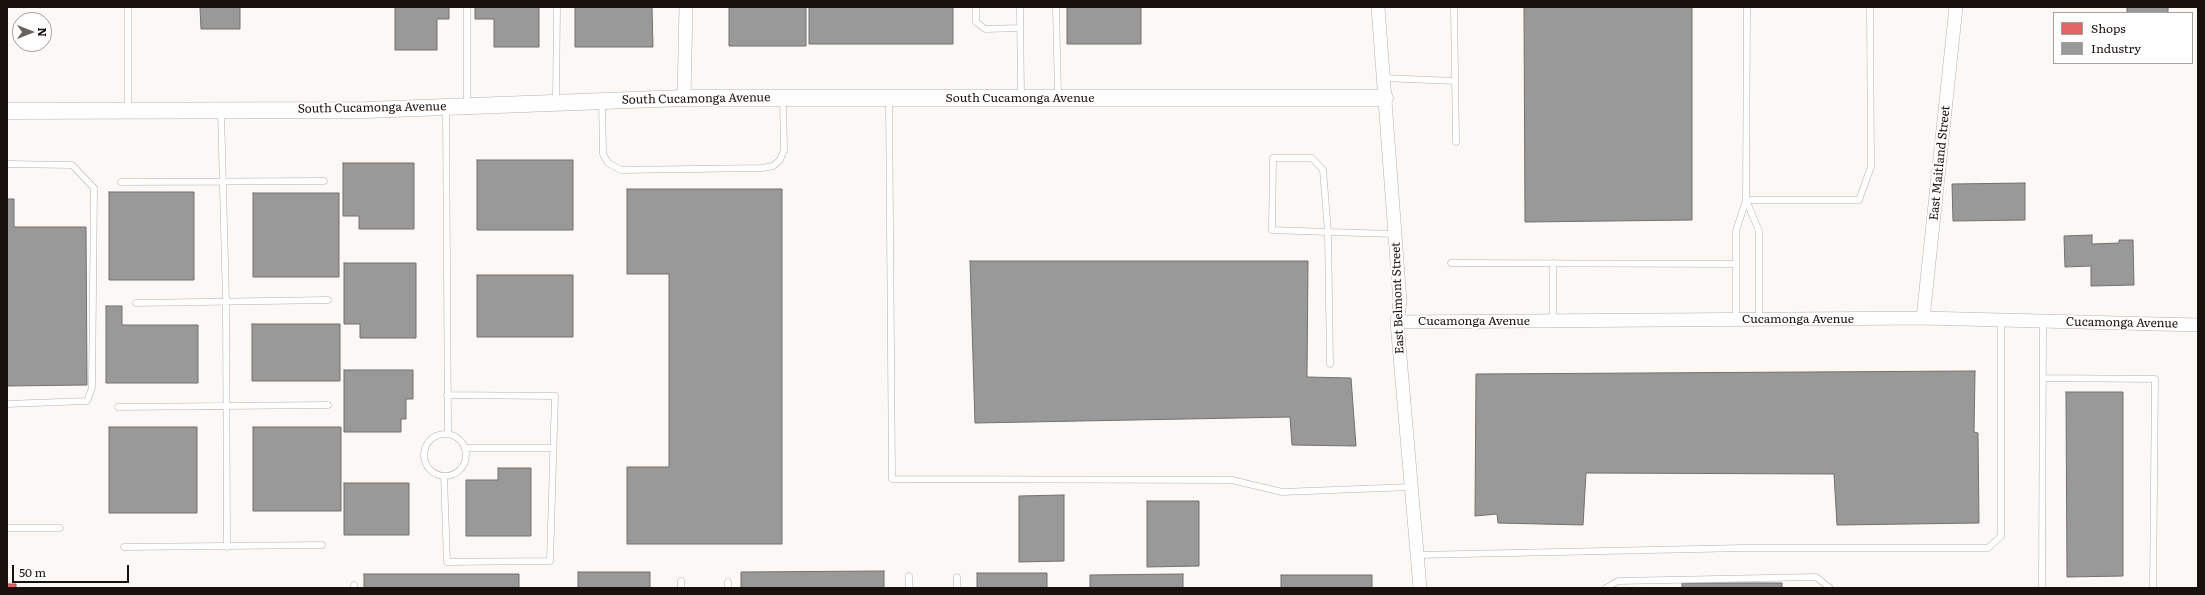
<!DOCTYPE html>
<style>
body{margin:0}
#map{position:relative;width:2205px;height:595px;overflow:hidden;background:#fbf8f6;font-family:Literata,serif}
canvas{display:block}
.frame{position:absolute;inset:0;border:8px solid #19110d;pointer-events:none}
.legend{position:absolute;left:2053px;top:12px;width:140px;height:52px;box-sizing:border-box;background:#fff;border:1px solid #a3a09e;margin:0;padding:5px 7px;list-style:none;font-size:12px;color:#19110d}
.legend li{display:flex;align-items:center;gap:8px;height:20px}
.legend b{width:20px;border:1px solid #a3a09e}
.north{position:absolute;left:12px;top:12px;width:40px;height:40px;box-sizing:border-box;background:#fff;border:1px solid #a3a09e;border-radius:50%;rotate:90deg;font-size:11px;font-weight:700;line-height:16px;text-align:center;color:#19110d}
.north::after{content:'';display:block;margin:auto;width:14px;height:18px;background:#68625f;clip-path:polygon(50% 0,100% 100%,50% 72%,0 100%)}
.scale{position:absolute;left:12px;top:565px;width:117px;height:18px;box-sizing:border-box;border:2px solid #19110d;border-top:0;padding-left:5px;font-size:12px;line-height:14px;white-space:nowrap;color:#19110d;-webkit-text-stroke:3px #fff;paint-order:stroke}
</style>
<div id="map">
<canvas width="2205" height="595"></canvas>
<div class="frame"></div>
<ul class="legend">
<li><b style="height:11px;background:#e06666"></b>Shops</li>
<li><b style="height:11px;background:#999"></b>Industry</li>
</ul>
<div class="north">N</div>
<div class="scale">50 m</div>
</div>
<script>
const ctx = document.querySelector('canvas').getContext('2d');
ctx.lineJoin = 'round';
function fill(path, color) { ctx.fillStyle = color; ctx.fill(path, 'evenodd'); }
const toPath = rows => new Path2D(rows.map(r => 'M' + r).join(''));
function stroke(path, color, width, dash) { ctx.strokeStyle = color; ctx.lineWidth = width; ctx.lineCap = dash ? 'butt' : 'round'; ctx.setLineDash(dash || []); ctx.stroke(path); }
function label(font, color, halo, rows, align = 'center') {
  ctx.font = font + ' Literata,serif'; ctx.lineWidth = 4; ctx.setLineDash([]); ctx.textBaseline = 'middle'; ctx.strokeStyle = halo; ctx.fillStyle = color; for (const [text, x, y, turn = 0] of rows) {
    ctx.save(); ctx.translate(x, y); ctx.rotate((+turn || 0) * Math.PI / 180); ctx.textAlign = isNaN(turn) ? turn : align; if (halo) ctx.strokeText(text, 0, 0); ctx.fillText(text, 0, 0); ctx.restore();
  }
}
const shops = toPath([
 [7,584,16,584,16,588,7,588,7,584]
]);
const industry = toPath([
 [200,7,240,7,240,29,201,29,200,7],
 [395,7,449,7,449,19,437,19,437,50,395,50,395,7],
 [475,7,539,7,539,47,494,47,494,19,475,19,475,7],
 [575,7,652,7,653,47,575,47,575,7],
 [729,7,806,7,806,46,729,46,729,7],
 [809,7,953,7,953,44,809,44,809,7],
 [1067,7,1141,7,1141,44,1067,44,1067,7],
 [1524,7,1692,7,1692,220,1525,222,1524,7],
 [2127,7,2168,7,2168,13,2127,13,2127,7],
 [477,160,573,160,573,230,477,230,477,160],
 [343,163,414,163,414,229,359,229,359,216,343,216,343,163],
 [2025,183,2025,220,1953,221,1952,184,2025,183],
 [627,189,782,189,782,544,627,544,627,467,669,467,669,274,627,274,627,189],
 [109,192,194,192,194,280,109,280,109,192],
 [253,193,339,193,339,277,253,277,253,193],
 [7,199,14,199,14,227,86,227,87,385,7,386,7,199],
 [2092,235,2092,244,2119,243,2119,240,2133,240,2134,285,2091,286,2091,266,2065,267,2064,236,2092,235],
 [970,261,1308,261,1307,377,1351,378,1356,446,1292,445,1290,417,975,423,970,261],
 [344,263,416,263,416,338,360,338,360,324,344,324,344,263],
 [477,275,573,275,573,337,477,337,477,275],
 [106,306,122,306,122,325,198,325,198,383,106,383,106,306],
 [252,324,340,324,340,381,252,381,252,324],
 [344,370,413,370,413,399,406,399,406,419,401,419,401,432,344,432,344,370],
 [1975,371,1974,432,1978,433,1979,523,1837,525,1834,474,1586,473,1583,525,1498,523,1497,514,1475,516,1476,374,1975,371],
 [2066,392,2123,392,2123,576,2067,577,2066,392],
 [109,427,197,427,197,513,109,513,109,427],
 [253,427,341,427,341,511,253,511,253,427],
 [498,468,531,468,531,536,466,536,466,480,498,480,498,468],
 [344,483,409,483,409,535,344,535,344,483],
 [1064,495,1064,561,1019,562,1019,496,1064,495],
 [1147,501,1199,501,1199,566,1147,567,1147,501],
 [884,571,884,588,741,588,741,572,884,571],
 [578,572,650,572,650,588,578,588,578,572],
 [977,573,1047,573,1047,588,977,588,977,573],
 [364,574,519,574,519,588,364,588,364,574],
 [1183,574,1183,588,1090,588,1090,575,1183,574],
 [1281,575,1372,575,1372,588,1281,588,1281,575],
 [1682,583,1782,583,1782,588,1682,588,1682,583]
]);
const service = toPath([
 [128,7,128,109],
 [467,7,467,105],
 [976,7,976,22,985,29,1020,28],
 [1020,7,1021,96],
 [1056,7,1058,96],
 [1454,7,1456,142],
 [1747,7,1746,200,1859,200,1871,167,1870,7],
 [1383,78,1455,81],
 [889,98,892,479,1232,480,1282,492,1411,487],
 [556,101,557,7],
 [602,101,603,154,608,163,621,170,762,168,773,166,780,160,784,150,783,100],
 [446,108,448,433],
 [221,112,226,302,227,547],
 [7,164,72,165,94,188,92,388,87,401,7,404],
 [121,182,324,181],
 [1451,263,1736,264],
 [1553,263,1553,321],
 [136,303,328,300],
 [1736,319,1736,231,1746,200,1759,231,1759,319],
 [1330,364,1328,232,1323,170,1312,158,1273,158,1272,230,1328,232,1395,234],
 [2043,378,2155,379,2153,588],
 [118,407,328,405],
 '424 455a21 21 0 1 1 42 0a21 21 0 1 1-42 0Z',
 [466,448,553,448],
 [444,476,447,562,550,561,555,396,447,395],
 [7,528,60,528],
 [124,547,322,545],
 [1417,555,1744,548,1988,548,2001,536,2001,320],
 [681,581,681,588],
 [728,582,728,588],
 [354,585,354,588],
 [909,588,909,576],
 [957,588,957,577],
 [1606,588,1618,581,1816,577,1830,588],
 [2042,588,2043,321]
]);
const minor = toPath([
 [1378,7,1400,302,1397,322,1420,588],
 [684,98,686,7],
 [1923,318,1956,7],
 [1397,322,1923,318,2198,325]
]);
const tertiary = toPath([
 [7,111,366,110,684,98,1385,98]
]);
const streetNames = [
 ["South Cucamonga Avenue",1020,98],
 ["South Cucamonga Avenue",696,99,-1],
 ["South Cucamonga Avenue",372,108,-1],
 ["East Maitland Street",1940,163,-84],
 ["East Belmont Street",1398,298,-92],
 ["Cucamonga Avenue",1798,319],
 ["Cucamonga Avenue",1474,321],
 ["Cucamonga Avenue",2122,323,1]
];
fill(shops, '#e06666');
stroke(shops, '#a44c4b', 1);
fill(industry, '#999');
stroke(industry, '#73706f', 1);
stroke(service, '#b6b1ae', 7);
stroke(minor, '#b6b1ae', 14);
stroke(tertiary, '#b6b1ae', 17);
stroke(service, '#fefefe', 6);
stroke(minor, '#fefefe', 13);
stroke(tertiary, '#fefefe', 16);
label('12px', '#19110d', '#fff', streetNames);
</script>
